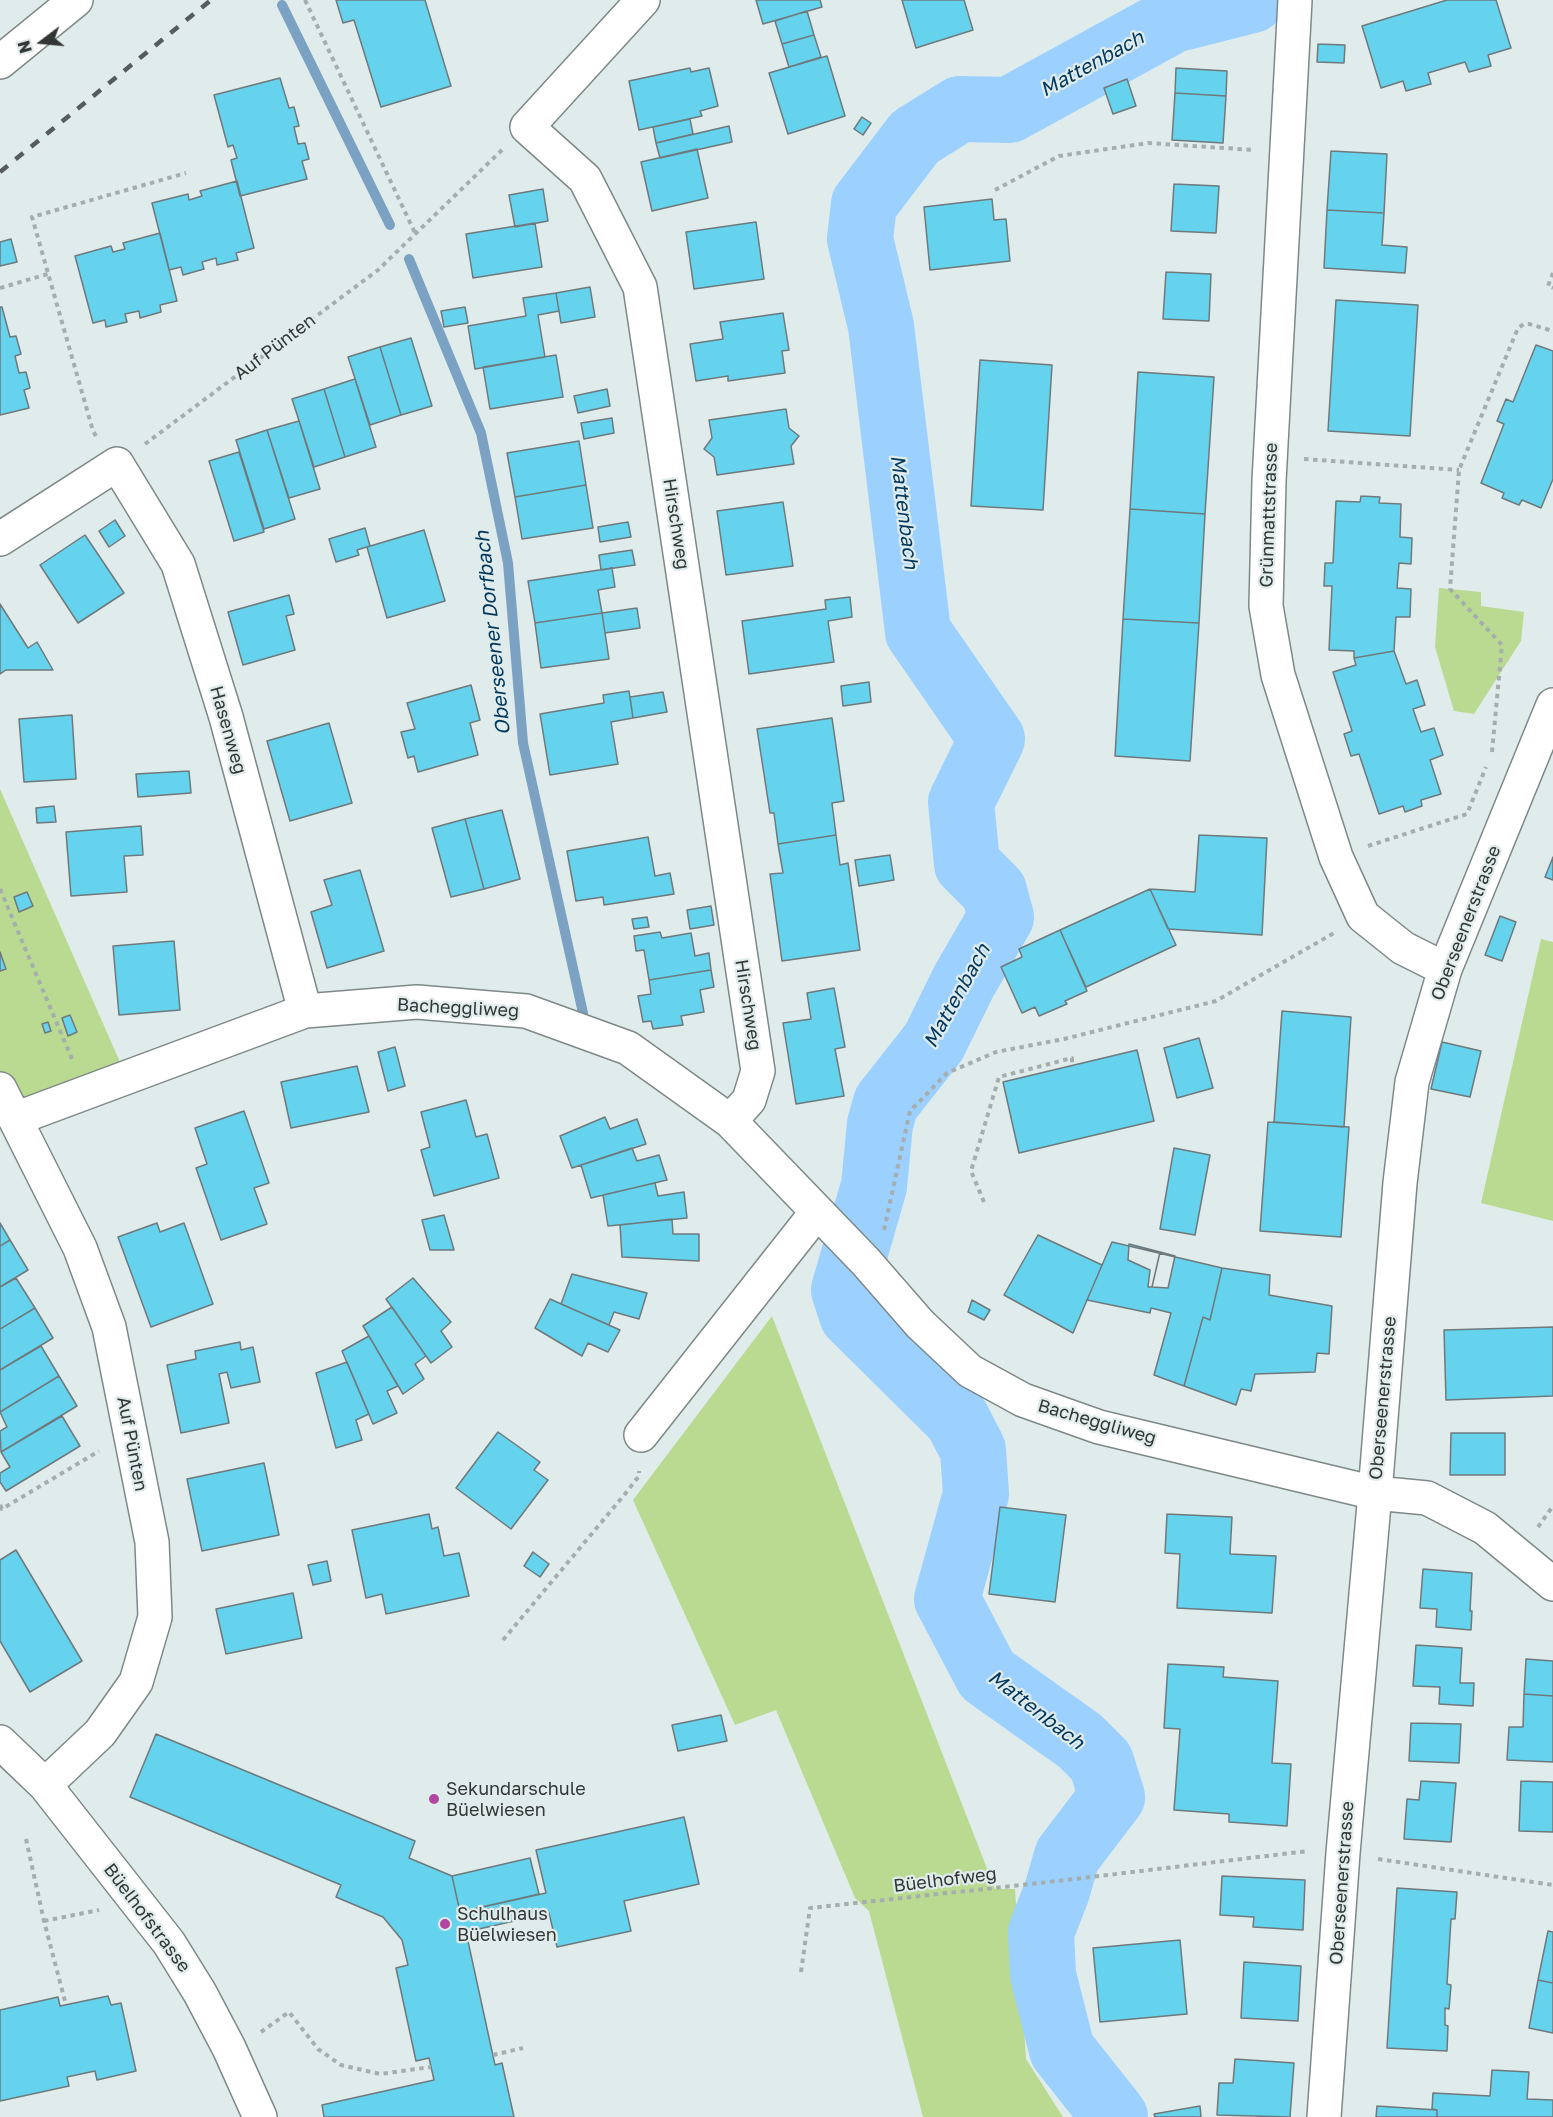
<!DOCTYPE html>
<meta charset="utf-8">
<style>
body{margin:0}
#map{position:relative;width:1553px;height:2117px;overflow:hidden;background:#e0eceb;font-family:"Golos Text",sans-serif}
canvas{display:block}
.north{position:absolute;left:12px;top:12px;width:60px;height:60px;-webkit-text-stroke:4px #e0eceb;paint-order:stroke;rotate:254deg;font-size:16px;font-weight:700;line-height:24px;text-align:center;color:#323736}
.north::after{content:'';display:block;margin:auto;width:21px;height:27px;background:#323736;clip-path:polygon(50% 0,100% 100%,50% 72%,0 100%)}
</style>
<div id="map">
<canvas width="1553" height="2117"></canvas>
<div class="north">N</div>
</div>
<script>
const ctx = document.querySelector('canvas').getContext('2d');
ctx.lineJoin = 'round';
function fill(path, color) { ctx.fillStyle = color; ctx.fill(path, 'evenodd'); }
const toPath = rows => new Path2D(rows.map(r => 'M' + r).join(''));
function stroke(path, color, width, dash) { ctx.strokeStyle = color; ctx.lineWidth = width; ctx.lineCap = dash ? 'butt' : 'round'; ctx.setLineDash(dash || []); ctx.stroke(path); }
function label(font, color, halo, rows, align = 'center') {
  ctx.font = font + ' "Golos Text",sans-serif'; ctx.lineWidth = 4.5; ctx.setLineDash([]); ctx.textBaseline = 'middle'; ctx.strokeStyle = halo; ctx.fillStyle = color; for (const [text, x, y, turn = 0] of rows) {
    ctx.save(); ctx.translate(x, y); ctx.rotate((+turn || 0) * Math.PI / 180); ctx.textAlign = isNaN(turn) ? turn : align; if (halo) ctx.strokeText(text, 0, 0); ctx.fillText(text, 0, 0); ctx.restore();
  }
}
const green = toPath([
 [1439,588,1481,592,1481,606,1524,612,1521,641,1474,714,1454,711,1435,647],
 [0,789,127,1078,15,1119,0,1089],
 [1541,939,1553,942,1553,1221,1481,1203],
 [772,1316,995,1889,1015,1889,1026,2059,1063,2117,923,2117,869,1911,855,1898,776,1710,735,1725,633,1500]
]);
const stream = toPath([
 [282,5,390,225],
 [409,259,481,433,508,563,523,743,583,1013]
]);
const river = toPath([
 [1115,2117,1062,2050,1043,1975,1041,1932,1057,1891,1067,1856,1112,1797,1101,1762,1080,1741,987,1675,947,1599,976,1494,973,1450,957,1419,852,1315,844,1290,874,1186,880,1124,886,1103,934,1042,964,981,1001,917,994,891,967,864,961,802,992,739,918,632,881,326,860,239,864,204,915,137,960,109,1009,110,1173,20,1252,0]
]);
const building = toPath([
 [336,0,425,0,451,86,381,107,354,20,343,23,336,0],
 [756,0,820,0,822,7,763,24,756,0],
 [902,0,964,0,973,30,916,48,902,0],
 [1447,0,1496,0,1511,48,1488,55,1491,66,1469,72,1465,62,1428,73,1431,84,1406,91,1403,81,1381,88,1362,26,1447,0],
 [807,11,814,35,782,44,775,21,807,11],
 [814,35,821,57,789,67,782,44,814,35],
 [1318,44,1345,45,1344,63,1317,62,1318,44],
 [827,56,845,116,788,134,769,73,827,56],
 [690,68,691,72,709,68,718,106,700,111,702,116,639,130,629,81,690,68],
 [1176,68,1227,71,1226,96,1175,93,1176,68],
 [280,78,289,108,294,107,299,126,294,127,298,144,305,143,309,159,302,161,307,179,240,196,231,160,237,158,233,145,228,147,214,95,280,78],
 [1127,79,1136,106,1113,114,1104,88,1127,79],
 [1175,93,1226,96,1223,143,1172,140,1175,93],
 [862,117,871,123,863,135,854,129,862,117],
 [690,119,693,134,656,143,653,127,690,119],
 [729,126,732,142,660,158,656,143,729,126],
 [697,149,708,198,652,211,641,162,697,149],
 [1331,151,1387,154,1384,213,1327,210,1331,151],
 [237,181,254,248,236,253,238,260,217,265,216,258,202,262,204,269,183,275,181,267,169,270,152,203,188,194,189,200,202,196,200,191,237,181],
 [1174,184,1219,186,1216,233,1171,231,1174,184],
 [543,189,548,221,515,227,509,195,543,189],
 [992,199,994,220,1006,219,1010,261,930,270,924,207,992,199],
 [1327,210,1384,213,1382,245,1407,247,1405,273,1324,268,1327,210],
 [756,222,764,279,694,289,686,232,756,222],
 [535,223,542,267,473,278,466,234,535,223],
 [160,233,177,301,160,305,161,312,140,318,139,311,125,314,127,322,106,327,105,320,93,323,75,256,111,246,113,252,125,249,123,243,160,233],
 [11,239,17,262,0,266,0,242,11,239],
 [1166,272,1211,274,1209,321,1163,319,1166,272],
 [590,287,595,317,561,323,556,293,590,287],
 [556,293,559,311,538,315,545,357,475,369,468,326,526,316,523,298,556,293],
 [1336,300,1418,305,1410,436,1328,431,1336,300],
 [0,307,2,307,10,337,16,336,21,354,15,356,19,373,26,372,30,388,24,390,29,408,0,415,0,307],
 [465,307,468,323,444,327,441,311,465,307],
 [783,313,789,350,782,351,785,373,728,381,728,376,696,381,690,344,723,339,720,322,783,313],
 [411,338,432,406,401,415,380,347,411,338],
 [1536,345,1553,351,1553,479,1541,508,1522,500,1519,505,1502,498,1504,493,1481,483,1504,424,1497,421,1506,399,1513,402,1536,345],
 [380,347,401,415,370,425,348,357,380,347],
 [556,355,563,397,490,409,483,367,556,355],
 [980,360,1052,365,1043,510,971,506,980,360],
 [1138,372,1214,377,1205,514,1130,509,1138,372],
 [355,379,376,447,345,457,324,389,355,379],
 [324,389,345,457,314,467,292,399,324,389],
 [607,389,610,406,578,413,574,396,607,389],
 [786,409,789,428,799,436,791,446,794,464,717,475,714,457,704,449,712,438,709,420,786,409],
 [612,418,614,433,584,439,581,423,612,418],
 [299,421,320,489,289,498,267,430,299,421],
 [267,430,295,519,264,529,236,440,267,430],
 [579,441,586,485,515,497,507,453,579,441],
 [239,452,264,532,234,541,209,461,239,452],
 [586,485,593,528,522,539,515,497,586,485],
 [1361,496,1380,497,1379,503,1401,504,1400,537,1412,538,1411,564,1399,563,1397,588,1411,589,1410,617,1396,617,1394,651,1354,658,1354,651,1329,650,1332,586,1324,586,1325,563,1333,563,1336,501,1360,502,1361,496],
 [783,502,793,566,726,575,717,511,783,502],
 [1130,509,1205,514,1199,623,1123,619,1130,509],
 [115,520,125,536,109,547,99,531,115,520],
 [628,522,631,537,600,542,598,527,628,522],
 [365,528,370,546,357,550,359,555,336,562,329,539,365,528],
 [424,530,445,601,387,618,367,547,424,530],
 [85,535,124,593,78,623,40,565,85,535],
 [632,550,635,565,601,570,599,555,632,550],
 [612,568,615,587,598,590,602,613,535,623,528,581,612,568],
 [289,595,294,614,286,616,295,650,243,665,228,612,289,595],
 [850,597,852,617,828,621,834,662,749,674,742,621,826,609,825,600,850,597],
 [0,604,28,648,37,642,53,670,6,670,0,674,0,604],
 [637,608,640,628,605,633,602,613,637,608],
 [602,613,609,659,541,668,535,623,602,613],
 [1123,619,1199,623,1190,761,1115,756,1123,619],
 [1394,651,1406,684,1417,680,1425,705,1413,709,1421,732,1434,728,1443,755,1430,760,1441,794,1421,800,1422,806,1405,812,1403,806,1379,814,1359,754,1351,756,1344,734,1352,731,1333,672,1356,665,1354,658,1394,651],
 [869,682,871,702,843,706,841,686,869,682],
 [471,685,480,720,470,723,478,755,418,772,414,756,408,758,401,732,415,729,407,703,471,685],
 [629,691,633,718,611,722,618,764,550,775,540,714,604,703,603,695,629,691],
 [663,692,667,712,633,718,630,697,663,692],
 [72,715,76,779,24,782,19,719,72,715],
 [832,718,844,801,832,803,836,835,778,844,774,813,770,813,757,729,832,718],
 [329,723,352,803,290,821,267,741,329,723],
 [189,771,191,793,138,797,136,774,189,771],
 [54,806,56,822,37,823,36,808,54,806],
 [502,810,520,879,484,889,465,819,502,810],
 [465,819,484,889,451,897,432,828,465,819],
 [141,826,143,855,124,856,127,892,71,896,66,832,141,826],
 [836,835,840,865,848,863,860,950,782,961,770,874,783,873,778,844,836,835],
 [1199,835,1267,838,1262,935,1168,929,1150,889,1195,892,1199,835],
 [648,837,655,876,670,873,674,894,604,905,603,897,576,901,567,851,648,837],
 [890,855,894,880,859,886,855,860,890,855],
 [1553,857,1553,880,1545,877,1553,857],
 [360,870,384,951,327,968,311,912,332,905,324,880,360,870],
 [1150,889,1176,945,1086,987,1060,930,1150,889],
 [27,892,33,906,19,912,14,897,27,892],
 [711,906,714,925,690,929,687,910,711,906],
 [1500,916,1516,922,1502,961,1485,955,1500,916],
 [647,917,649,927,634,929,632,919,647,917],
 [1060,930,1087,991,1065,1001,1067,1004,1039,1016,1035,1007,1022,1013,1001,967,1022,957,1019,949,1060,930],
 [660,932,662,938,691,933,695,956,709,953,711,970,649,980,644,950,636,951,634,936,660,932],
 [174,941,180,1010,119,1015,113,946,174,941],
 [0,952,6,969,0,971,0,952],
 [711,970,714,987,700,990,704,1012,681,1016,683,1025,653,1029,651,1021,643,1022,638,996,651,994,649,980,711,970],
 [834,988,845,1047,835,1049,844,1096,796,1104,783,1023,811,1019,807,993,834,988],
 [1282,1011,1351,1017,1344,1127,1274,1122,1282,1011],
 [70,1015,77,1032,68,1036,62,1018,70,1015],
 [48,1022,51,1031,45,1033,42,1024,48,1022],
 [1199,1038,1213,1088,1177,1098,1164,1048,1199,1038],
 [1442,1042,1481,1051,1470,1097,1431,1089,1442,1042],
 [395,1047,405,1086,388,1091,378,1052,395,1047],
 [1137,1050,1154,1121,1019,1153,1003,1082,1137,1050],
 [357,1066,369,1112,291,1128,281,1082,357,1066],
 [466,1100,476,1137,487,1134,499,1178,434,1196,421,1150,430,1147,421,1112,466,1100],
 [244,1111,269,1183,254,1188,267,1224,221,1240,196,1168,207,1164,195,1128,244,1111],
 [605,1117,610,1129,637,1119,646,1144,572,1168,560,1136,605,1117],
 [1268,1122,1349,1127,1341,1237,1260,1231,1268,1122],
 [632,1148,637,1161,659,1155,667,1180,591,1198,581,1165,632,1148],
 [1174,1148,1210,1155,1195,1235,1160,1229,1174,1148],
 [655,1183,658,1196,684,1192,687,1218,608,1226,603,1195,655,1183],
 [444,1215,454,1250,430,1250,422,1220,444,1215],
 [672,1219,673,1234,699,1234,699,1261,622,1257,620,1225,672,1219],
 [0,1223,10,1240,0,1246,0,1223],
 [157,1223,160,1232,184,1223,213,1304,151,1327,118,1237,157,1223],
 [1038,1235,1102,1265,1073,1333,1004,1295,1038,1235],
 [10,1240,28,1270,0,1287,0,1246,10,1240],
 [1112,1242,1222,1268,1210,1320,1203,1317,1184,1386,1154,1375,1171,1313,1151,1308,1150,1313,1087,1300,1112,1242],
 [1129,1244,1160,1252,1152,1287,1148,1287,1150,1270,1128,1260,1129,1244],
 [1160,1252,1175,1256,1168,1288,1152,1287,1160,1252],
 [1222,1268,1270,1275,1269,1295,1332,1306,1329,1354,1317,1353,1315,1372,1255,1374,1251,1391,1241,1389,1236,1405,1184,1386,1203,1317,1210,1320,1222,1268],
 [572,1274,647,1293,639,1319,614,1312,609,1325,561,1304,572,1274],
 [16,1278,35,1308,0,1329,0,1287,16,1278],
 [413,1278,451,1322,441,1331,452,1347,431,1363,386,1299,413,1278],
 [550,1299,620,1330,608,1352,588,1343,582,1356,535,1328,550,1299],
 [972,1300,990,1310,984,1320,968,1312,972,1300],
 [392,1307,426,1356,415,1364,424,1379,403,1394,363,1326,392,1307],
 [35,1308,53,1338,0,1370,0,1329,35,1308],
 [1553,1327,1553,1396,1446,1400,1444,1330,1553,1327],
 [369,1336,398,1386,387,1391,397,1413,373,1424,342,1351,369,1336],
 [240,1342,241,1350,253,1347,260,1382,231,1388,227,1372,219,1374,229,1423,181,1433,167,1365,196,1359,195,1351,240,1342],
 [41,1346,59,1376,0,1412,0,1370,41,1346],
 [347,1362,369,1414,356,1420,362,1440,336,1448,316,1373,347,1362],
 [59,1376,77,1406,1,1452,0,1431,7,1427,0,1412,59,1376],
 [62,1416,80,1446,6,1491,0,1482,0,1473,10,1467,1,1452,62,1416],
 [498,1432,540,1462,534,1470,548,1480,511,1529,456,1488,498,1432],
 [1451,1433,1505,1433,1505,1475,1450,1475,1451,1433],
 [264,1463,279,1535,202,1551,187,1479,264,1463],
 [1000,1507,1066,1515,1055,1602,989,1594,1000,1507],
 [429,1514,432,1529,438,1527,444,1556,459,1553,469,1596,386,1614,382,1594,366,1598,352,1530,429,1514],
 [1167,1514,1232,1517,1230,1554,1276,1556,1272,1613,1177,1608,1180,1554,1165,1553,1167,1514],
 [16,1550,82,1661,30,1692,0,1641,0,1560,16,1550],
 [533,1552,549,1564,540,1577,524,1566,533,1552],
 [327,1561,331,1581,313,1585,308,1565,327,1561],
 [1423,1569,1472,1573,1470,1611,1472,1611,1471,1630,1436,1627,1437,1609,1420,1608,1423,1569],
 [293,1593,302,1638,226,1654,216,1609,293,1593],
 [1416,1645,1462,1648,1460,1683,1474,1683,1473,1706,1439,1704,1440,1687,1413,1686,1416,1645],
 [1526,1659,1553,1661,1553,1696,1524,1694,1526,1659],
 [1168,1664,1224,1667,1223,1677,1278,1681,1272,1763,1291,1764,1287,1826,1229,1822,1229,1814,1174,1810,1180,1729,1164,1728,1168,1664],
 [1524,1694,1553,1696,1553,1762,1507,1760,1509,1727,1523,1727,1524,1694],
 [721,1715,727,1741,678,1751,672,1725,721,1715],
 [1411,1723,1461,1724,1459,1763,1409,1761,1411,1723],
 [156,1734,415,1841,409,1858,452,1876,460,1912,546,1893,536,1850,684,1817,699,1884,624,1901,631,1931,557,1947,549,1913,466,1932,495,2065,502,2063,514,2117,324,2117,322,2105,434,2080,429,2058,416,2061,396,1968,408,1965,402,1940,383,1917,336,1897,341,1885,130,1797,156,1734],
 [1421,1781,1456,1783,1451,1842,1404,1839,1407,1799,1419,1800,1421,1781],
 [1521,1781,1553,1782,1553,1832,1519,1831,1521,1781],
 [530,1858,539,1894,460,1912,452,1876,530,1858],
 [1222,1876,1305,1880,1303,1930,1253,1927,1254,1917,1220,1915,1222,1876],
 [1397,1888,1457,1892,1455,1919,1451,1919,1447,1984,1451,1985,1449,2009,1445,2008,1445,2025,1448,2026,1447,2051,1387,2048,1397,1888],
 [1548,1931,1553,1932,1553,1983,1538,1980,1548,1931],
 [1180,1940,1187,2014,1100,2022,1093,1948,1180,1940],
 [1244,1962,1301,1966,1298,2021,1241,2018,1244,1962],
 [1538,1980,1553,1983,1553,2033,1529,2028,1538,1980],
 [108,1996,111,2005,121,2003,136,2071,97,2080,95,2071,67,2077,69,2086,0,2101,0,2010,58,1997,60,2006,108,1996],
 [1235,2059,1294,2063,1290,2117,1217,2115,1219,2083,1233,2083,1235,2059],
 [1492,2070,1529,2072,1527,2099,1553,2100,1553,2117,1437,2117,1437,2110,1432,2109,1433,2093,1490,2096,1492,2070],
 [1200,2106,1201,2117,1155,2117,1154,2114,1200,2106],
 [1377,2106,1437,2110,1437,2117,1376,2117,1377,2106]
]);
const path = toPath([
 [305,0,415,233],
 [995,190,1059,156,1148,143,1254,150],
 [1553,273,1548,286,1553,288],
 [0,288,48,274],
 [96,436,93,431,32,217,186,173],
 [145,444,378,270,502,150],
 [1304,459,1459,470],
 [1492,752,1502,645,1450,589,1459,470,1518,328,1524,324,1529,324,1553,331],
 [1368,846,1467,814,1486,767],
 [0,889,72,1059],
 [984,1202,971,1171,999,1077,1072,1058,1072,1065],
 [884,1230,910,1111,947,1073,996,1052,1064,1039,1216,1001,1334,933],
 [0,1505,2,1509,99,1451],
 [1538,1527,1553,1506],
 [503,1640,625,1494,639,1476,639,1471],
 [26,1839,44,1921,66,2005],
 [1378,1859,1553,1885],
 [44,1921,99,1910],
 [801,1972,810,1908,1049,1882,1308,1851],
 [261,2032,289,2012,318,2049,341,2065,380,2074,431,2067],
 [493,2055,523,2048]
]);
const minor = toPath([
 [643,0,527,127,585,179,640,287,758,1071,749,1100,730,1121],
 [1295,0,1269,481,1266,606,1278,675,1336,857,1363,916,1403,948,1445,969],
 [0,62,76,0],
 [0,539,117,464,178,564,226,717,305,1011],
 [0,1089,80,1248,109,1327,152,1542,155,1617,136,1682,100,1733,45,1785],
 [15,1119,305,1011,417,1002,526,1011,628,1048,730,1121,866,1262,920,1324,970,1371,1023,1400,1099,1427,1375,1493,1427,1498,1485,1528,1553,1584],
 [641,1435,817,1212],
 [0,1742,45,1785,169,1943,200,1993,229,2048,260,2117],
 [1324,2117,1343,1853,1375,1493,1400,1183,1412,1082,1445,969,1553,705]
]);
const rail = toPath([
 [0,172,211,0]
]);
const markers = [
 [434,1799,6,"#b244a2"],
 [445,1924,6,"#b244a2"]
];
const streetNames = [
 ["Auf Pünten",275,347,-37],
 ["Grünmattstrasse",1269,515,-88],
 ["Hirschweg",676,524,81],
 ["Hasenweg",228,730,74],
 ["Oberseenerstrasse",1466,923,-69],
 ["Hirschweg",748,1005,81],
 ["Bacheggliweg",458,1008,3],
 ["Oberseenerstrasse",1383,1398,-85],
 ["Bacheggliweg",1097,1422,16],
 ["Auf Pünten",132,1444,79],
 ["Büelhofweg",945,1880,-7],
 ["Oberseenerstrasse",1342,1883,-86],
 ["Büelhofstrasse",147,1918,53]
];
const poiNames = [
 ["Sekundarschule",446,1789],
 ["Büelwiesen",446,1810],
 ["Schulhaus",457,1914],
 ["Büelwiesen",457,1935]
];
const waterNames = [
 ["Mattenbach",1092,64,-29],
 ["Mattenbach",904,512,83],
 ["Oberseener Dorfbach",493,633,-96],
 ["Mattenbach",957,996,-61],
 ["Mattenbach",1036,1710,38]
];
fill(green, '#bada91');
stroke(stream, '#7ca2c3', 10);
stroke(river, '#9bd0ff', 66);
fill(building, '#65d3ee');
stroke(building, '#6e797c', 1.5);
stroke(minor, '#7d8987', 36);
stroke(path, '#a5aead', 4, [4.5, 4.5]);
stroke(minor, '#fff', 33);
stroke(rail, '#565c5b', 4.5, [10, 10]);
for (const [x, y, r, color] of markers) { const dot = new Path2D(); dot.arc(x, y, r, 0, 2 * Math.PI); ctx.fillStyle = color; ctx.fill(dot); stroke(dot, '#e0eceb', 2); }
label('18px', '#323736', '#e0eceb', streetNames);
label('18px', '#323736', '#e0eceb', poiNames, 'left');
label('italic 20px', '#02385d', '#e0eceb', waterNames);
</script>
